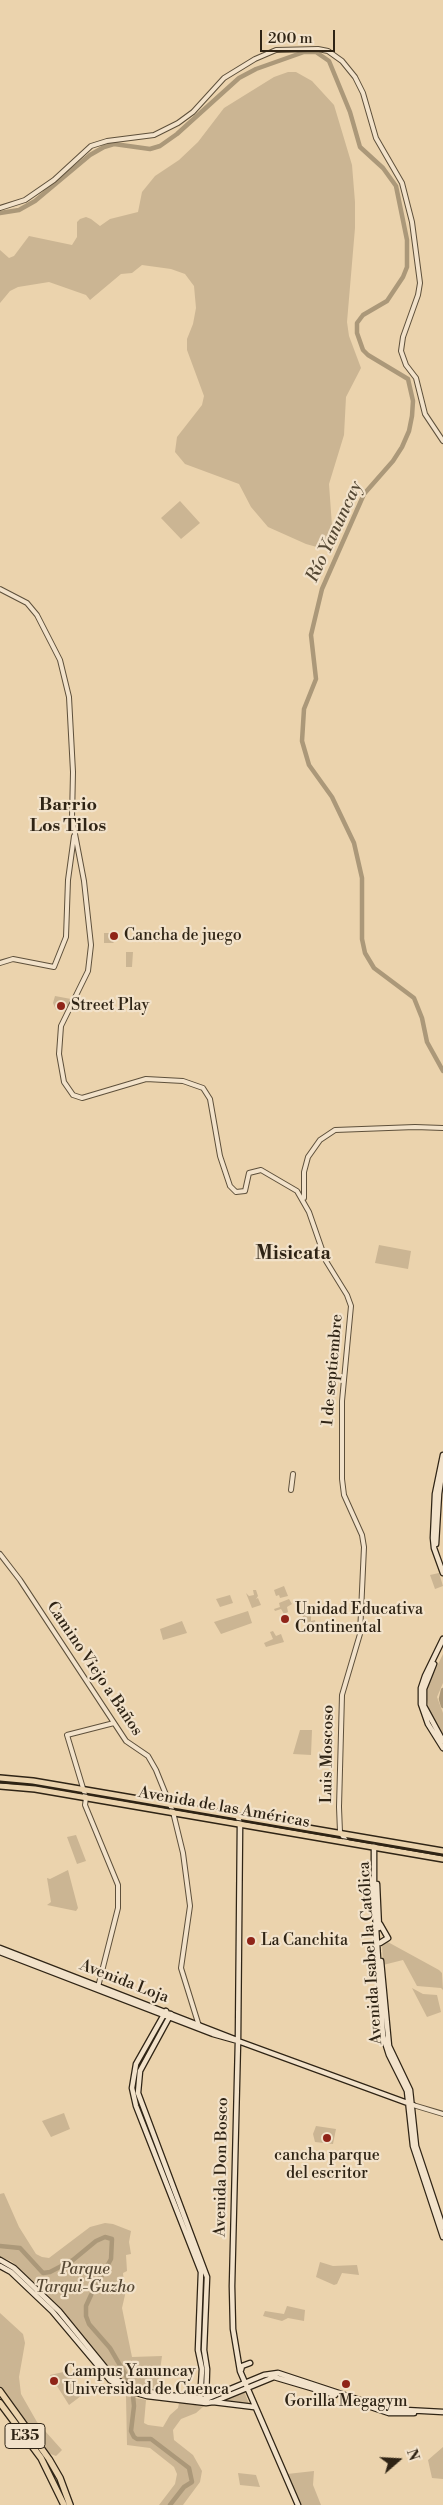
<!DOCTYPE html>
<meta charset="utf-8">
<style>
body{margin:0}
#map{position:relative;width:443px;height:2505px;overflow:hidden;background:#ebd3ad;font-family:"Libre Bodoni",serif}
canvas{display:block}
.north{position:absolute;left:373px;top:2435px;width:50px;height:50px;-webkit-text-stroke:4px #f2e2ca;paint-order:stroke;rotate:71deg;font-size:14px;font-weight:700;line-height:20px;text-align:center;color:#2f2415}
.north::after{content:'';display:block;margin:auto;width:18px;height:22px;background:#2f2415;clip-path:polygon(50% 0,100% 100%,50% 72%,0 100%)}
.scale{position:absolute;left:260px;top:30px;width:75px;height:22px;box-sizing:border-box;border:2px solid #2f2415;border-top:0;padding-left:6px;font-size:15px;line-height:18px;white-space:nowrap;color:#2f2415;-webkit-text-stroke:4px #f2e2ca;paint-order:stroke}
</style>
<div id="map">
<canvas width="443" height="2505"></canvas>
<div class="north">N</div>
<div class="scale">200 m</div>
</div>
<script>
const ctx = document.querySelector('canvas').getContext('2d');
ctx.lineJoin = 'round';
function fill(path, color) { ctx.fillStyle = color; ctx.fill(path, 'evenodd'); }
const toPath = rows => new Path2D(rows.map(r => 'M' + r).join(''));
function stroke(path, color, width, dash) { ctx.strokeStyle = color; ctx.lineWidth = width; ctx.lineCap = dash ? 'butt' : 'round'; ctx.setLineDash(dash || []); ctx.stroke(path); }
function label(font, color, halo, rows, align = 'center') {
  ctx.font = font + ' "Libre Bodoni",serif'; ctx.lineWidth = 4.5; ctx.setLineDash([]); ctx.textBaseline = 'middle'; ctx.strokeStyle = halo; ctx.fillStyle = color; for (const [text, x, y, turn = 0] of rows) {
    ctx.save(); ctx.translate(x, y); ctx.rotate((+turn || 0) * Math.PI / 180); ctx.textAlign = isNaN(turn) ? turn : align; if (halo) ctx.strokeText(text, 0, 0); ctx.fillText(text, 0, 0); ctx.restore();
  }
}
const green = toPath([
 [288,72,296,72,312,81,334,105,352,165,355,202,355,228,347,322,349,336,361,368,346,397,344,435,329,484,333,540,329,547,324,549,306,544,268,527,251,507,239,484,185,464,175,452,177,437,202,405,204,396,187,350,187,339,193,324,196,308,194,286,185,274,171,269,142,265,132,273,121,274,90,300,86,295,49,282,18,287,10,291,0,303,0,250,9,258,14,256,29,236,72,245,77,237,77,222,80,219,86,217,91,219,100,226,110,219,138,212,142,192,155,176,179,160,198,142,224,108,274,77],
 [180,501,200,523,181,539,161,518],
 [117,932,116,940,113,943,104,943,104,933,111,933,111,936,112,933],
 [126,952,133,952,132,967,126,967],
 [55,996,71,999,66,1011,56,1010,53,1003],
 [379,1245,411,1251,408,1269,375,1263],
 [439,1573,443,1586,435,1589,430,1575],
 [284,1586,288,1596,280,1598,279,1595,276,1596,274,1590],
 [253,1590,256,1590,258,1596,256,1599,258,1598,261,1605,252,1608,246,1593,249,1596,254,1595],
 [230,1595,233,1603,220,1607,216,1599],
 [289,1599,292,1604,287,1607,288,1612,284,1614,281,1609,275,1611,274,1609,280,1607,279,1603],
 [248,1611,252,1623,221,1634,214,1622],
 [311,1612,311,1621,315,1620,316,1625,307,1627,302,1614],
 [182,1621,187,1633,163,1640,160,1629],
 [273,1631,276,1636,281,1634,284,1642,266,1647,264,1643,273,1639,270,1632],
 [443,1654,443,1683,437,1697,443,1713,443,1736,431,1717,427,1700,427,1687],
 [300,1730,312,1730,311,1755,293,1754],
 [76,1835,86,1861,77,1864,67,1837],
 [68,1870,78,1908,76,1911,47,1905,51,1902,47,1878,50,1879],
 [386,1941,439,1970,442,1973,443,1990,441,1988,417,1986,403,1960,383,1965,382,1943],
 [412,1988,423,1994,437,1995,441,2012,427,2017],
 [136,2090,138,2101,151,2128,171,2188,139,2108,134,2092],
 [64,2113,70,2129,51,2137,42,2121],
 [316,2126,336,2129,333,2144,315,2142,313,2134],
 [4,2193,19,2227,36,2254,42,2257,49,2258,90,2227,105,2223,113,2224,131,2231,129,2242,131,2254,126,2255,127,2271,123,2273,125,2295,122,2308,132,2357,162,2356,157,2392,124,2381,110,2370,61,2309,11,2261,0,2257,0,2194],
 [320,2262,333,2266,357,2265,359,2275,342,2273,337,2284,334,2285,316,2277],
 [287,2306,305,2310,304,2321,288,2318,282,2321,263,2316,265,2311,284,2314],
 [0,2313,23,2334,25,2343,19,2377,21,2394,37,2422,62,2450,56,2456,48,2453,0,2387],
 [68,2371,81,2396,69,2405,50,2375],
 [244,2391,249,2404,222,2401],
 [126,2396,146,2400,144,2423,148,2425,163,2427,170,2415,178,2408,179,2403,204,2406,196,2413,181,2419,173,2430,174,2440,193,2455,202,2471,200,2482,183,2505,159,2505,175,2484,177,2474,174,2467,150,2448,127,2445],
 [443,2447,443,2479,432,2478,428,2460],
 [314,2471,313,2485,321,2505,300,2505,287,2474],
 [238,2473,256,2475,260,2487,240,2485]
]);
const river = toPath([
 [0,213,19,210,35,201,90,155,104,147,114,144,150,149,160,146,177,134,239,78,256,69,304,52,316,52,329,61,350,112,360,147,383,168,396,186,407,240,407,267,403,277,387,301,363,315,357,323,357,333,363,350,368,355,408,379,413,401,412,416,409,431,402,447,393,461,364,494,322,589,311,635,316,679,304,709,302,741,309,765,332,797,354,843,362,878,362,939,365,953,374,968,414,998,422,1018,427,1042,443,1071],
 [443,1690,441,1699,443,1706],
 [0,2246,20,2248,43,2273,50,2272,73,2260,96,2241,105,2237,112,2239,111,2259,91,2295,86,2306,86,2316,89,2324,110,2348,132,2386,134,2406,131,2431,134,2437,137,2439,151,2439,189,2468,192,2482,184,2487,170,2505]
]);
const tertiary = toPath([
 [0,208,25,200,54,180,91,146,107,141,154,135,178,123,193,112,224,78,255,59,276,50,318,49,328,51,342,61,355,77,363,93,376,138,402,183,412,222,420,283,418,295,403,337,401,351,406,365,416,378,425,414,443,441],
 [0,589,27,603,37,615,60,660,69,697,73,772,72,818,84,881,91,945,88,971,61,1026,59,1054,64,1082,73,1095,82,1098,146,1079,183,1081,203,1088,210,1099,220,1156,230,1186,236,1192,245,1191,249,1173,261,1170,297,1191,309,1212,326,1261,347,1295,351,1306,342,1401,342,1479,344,1495,362,1535,364,1547,360,1634,342,1695,339,1807,340,1832,347,1842],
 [0,963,13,959,54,967,66,937,68,880,74,836],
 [304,1198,304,1172,308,1157,320,1140,335,1130,415,1127,443,1128],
 [291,1490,293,1474],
 [0,1554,20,1580,126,1741,148,1756,156,1770,173,1812,183,1853,190,1906,181,1968,199,2026],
 [98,1987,118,1908,118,1885,85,1805,86,1798,67,1735,114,1723],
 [413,2105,443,2114]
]);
const secondary = toPath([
 [443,1455,435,1494,433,1538,434,1548,443,1573],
 [436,1544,439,1494,443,1466],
 [443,1639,425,1676,421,1688,421,1704,428,1724,443,1748],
 [434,1664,424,1689,424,1706,443,1741],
 [238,1817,240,1824,238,2041,232,2286,233,2329,240,2371,298,2505],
 [374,1846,374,1897,383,2036,389,2055,407,2091,413,2146,443,2237],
 [377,1884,379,1928],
 [380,1943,388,1938,380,1924],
 [0,1948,237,2040],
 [0,1952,213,2034,238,2041,413,2105],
 [381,1961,389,2046,410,2090,416,2146,443,2227],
 [166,2011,136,2064,132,2088,136,2106,201,2272,198,2350,202,2369,200,2401],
 [171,2014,140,2071,138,2093,207,2277,204,2350,207,2369,206,2401],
 [0,2260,14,2268,59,2311,112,2376,128,2387,158,2394,206,2399,264,2375,278,2373,387,2409,443,2412],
 [0,2266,11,2272,52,2311,110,2380,126,2390,147,2396,206,2403,213,2402,274,2377,335,2395],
 [241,2370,242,2366,250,2363],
 [112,2390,115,2388,114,2383],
 [213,2402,254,2407],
 [368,2406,389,2413,414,2413]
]);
const primary = toPath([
 [0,1778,33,1781,443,1851],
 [0,1786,35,1789,443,1859]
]);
const trunk = toPath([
 [0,2391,49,2459,60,2478,70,2505],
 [0,2403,41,2458,64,2505]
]);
const tram = toPath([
 [0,1783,33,1785,443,1856]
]);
const markers = [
 [114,936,5,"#8f2418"],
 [61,1006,5,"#8f2418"],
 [285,1619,5,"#8f2418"],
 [251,1941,5,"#8f2418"],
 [327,2138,5,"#8f2418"],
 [54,2381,5,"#8f2418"],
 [346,2384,5,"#8f2418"]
];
const shields = [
 [25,2436,40]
];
const shieldNames = [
 ["E35",25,2436]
];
const poiNames = [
 ["Cancha de juego",124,936],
 ["Street Play",71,1006],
 ["Unidad Educativa",295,1610],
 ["Continental",295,1628],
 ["La Canchita",261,1941],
 ["cancha parque",327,2156,"center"],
 ["del escritor",327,2174,"center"],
 ["Campus Yanuncay",64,2372],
 ["Universidad de Cuenca",64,2390],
 ["Gorilla Megagym",346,2402,"center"]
];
const streetNames = [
 ["1 de septiembre",333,1370,-85],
 ["Camino Viejo a Baños",94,1669,56],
 ["Luis Moscoso",328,1754,-89],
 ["Avenida de las Américas",224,1808,10],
 ["Avenida Isabel la Católica",371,1953,-94],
 ["Avenida Loja",124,1982,21],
 ["Avenida Don Bosco",222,2167,-89]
];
const parkNames = [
 ["Parque",85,2270],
 ["Tarqui-Guzho",85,2288]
];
const waterNames = [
 ["Río Yanuncay",335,532,-65]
];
const neighbourhoodNames = [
 ["Barrio",68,806],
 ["Los Tilos",68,827]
];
const quarterNames = [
 ["Misicata",293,1254]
];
fill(green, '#cbb593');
stroke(river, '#ab9879', 4.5);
stroke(tertiary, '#5e503b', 6);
stroke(secondary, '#2f2415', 7);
stroke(primary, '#2f2415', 8);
stroke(trunk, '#2f2415', 8);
stroke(tertiary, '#f2e2ca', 4);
stroke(secondary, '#f2e2ca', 4.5);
stroke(primary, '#ebd3ad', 5);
stroke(trunk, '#ebd3ad', 5.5);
stroke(tram, '#2f2415', 1);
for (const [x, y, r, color] of markers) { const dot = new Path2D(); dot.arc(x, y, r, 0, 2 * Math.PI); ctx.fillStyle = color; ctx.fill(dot); stroke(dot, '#f2e2ca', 2); }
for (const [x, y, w] of shields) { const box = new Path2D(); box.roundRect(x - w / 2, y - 12.5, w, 25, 4); ctx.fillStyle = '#f2e2ca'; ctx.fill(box); stroke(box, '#2f2415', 1); }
label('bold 15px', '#2f2415', null, shieldNames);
label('16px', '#2f2415', '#f2e2ca', poiNames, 'left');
label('16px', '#2f2415', '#f2e2ca', streetNames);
label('italic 16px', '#564834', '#f2e2ca', parkNames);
label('italic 18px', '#544733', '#f2e2ca', waterNames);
label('bold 18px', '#2f2415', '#f2e2ca', neighbourhoodNames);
label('bold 19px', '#2f2415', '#f2e2ca', quarterNames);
</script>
